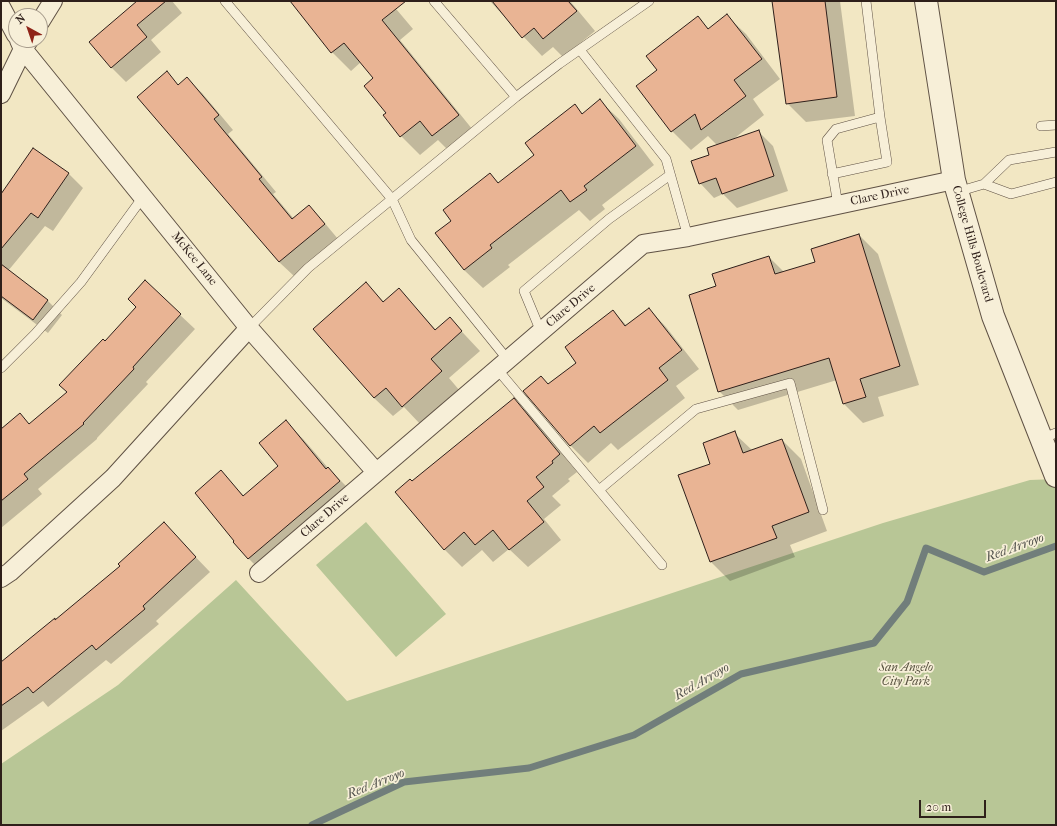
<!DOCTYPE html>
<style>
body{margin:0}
#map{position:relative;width:1057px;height:826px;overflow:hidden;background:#f2e7c3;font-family:"IM FELL French Canon",serif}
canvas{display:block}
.frame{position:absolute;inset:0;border:2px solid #2e1f1a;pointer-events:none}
.north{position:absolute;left:8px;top:8px;width:40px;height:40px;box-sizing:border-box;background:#f7efd8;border:1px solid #a79c8c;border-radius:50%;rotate:320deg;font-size:11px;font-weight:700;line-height:16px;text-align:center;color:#2e1f1a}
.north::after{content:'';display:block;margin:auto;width:14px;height:18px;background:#8f2418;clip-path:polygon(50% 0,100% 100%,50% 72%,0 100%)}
.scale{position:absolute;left:919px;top:800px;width:67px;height:18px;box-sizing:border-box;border:2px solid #2e1f1a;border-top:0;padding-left:5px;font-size:12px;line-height:14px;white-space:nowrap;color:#2e1f1a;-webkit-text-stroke:3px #f7efd8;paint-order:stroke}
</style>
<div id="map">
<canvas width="1057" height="826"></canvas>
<div class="frame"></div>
<div class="north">N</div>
<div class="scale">20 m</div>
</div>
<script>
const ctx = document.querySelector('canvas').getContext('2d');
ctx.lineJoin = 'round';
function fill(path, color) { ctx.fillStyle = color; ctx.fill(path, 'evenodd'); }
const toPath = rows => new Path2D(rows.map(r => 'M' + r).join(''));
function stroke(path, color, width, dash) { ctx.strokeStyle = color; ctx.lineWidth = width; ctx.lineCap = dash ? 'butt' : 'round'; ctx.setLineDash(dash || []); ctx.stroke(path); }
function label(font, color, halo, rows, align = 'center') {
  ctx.font = font + ' "IM FELL French Canon",serif'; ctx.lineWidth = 3.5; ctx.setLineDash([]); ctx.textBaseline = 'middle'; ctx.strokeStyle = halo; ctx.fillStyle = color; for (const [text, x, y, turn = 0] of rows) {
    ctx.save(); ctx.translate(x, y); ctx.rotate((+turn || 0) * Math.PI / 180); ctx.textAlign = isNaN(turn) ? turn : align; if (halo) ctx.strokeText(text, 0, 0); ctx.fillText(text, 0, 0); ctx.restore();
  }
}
const green = toPath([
 [1056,479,1056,825,1,825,1,764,118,685,236,580,347,701,883,523,1030,480],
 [366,522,446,614,396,657,316,565]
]);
const shadow = toPath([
 [139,1,172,1,182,13,151,40,161,52,126,82,111,67],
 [298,1,388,1,397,10,413,29,400,40,477,135,452,154,438,140,420,155,401,136,384,115,387,113,374,79,361,62,351,71,332,52,294,5],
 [490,1,570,1,595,31,563,57,553,47,542,56,500,12],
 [773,1,840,1,855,116,806,122,787,103],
 [727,16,746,34,780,79,753,99,764,115,731,141,759,132,773,146,788,191,737,208,723,194,714,198,700,183,711,156,718,146,708,136,691,150,672,131,658,70,698,18,709,29],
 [167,73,179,86,187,79,202,93,233,130,228,134,276,192,273,194,294,219,309,207,323,221,338,239,294,276,279,262,237,211],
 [600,101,619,119,654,165,602,205,605,209,590,221,579,210,508,265,510,267,483,288,464,270,452,221,490,175,499,183,536,155,575,105,583,114],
 [33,149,69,174,83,188,53,231,45,226,8,271,48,301,62,315,48,333,1,298,1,196],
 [859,235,878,254,919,385,878,397,884,416,863,423,844,404,837,380,738,410,719,391,717,287,769,257,784,272,816,263],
 [145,282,195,329,146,382,148,384,97,438,97,439,38,489,42,494,1,528,1,446,20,414,30,425,68,392,105,342,137,307],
 [366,284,384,302,399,290,417,309,436,330,450,319,480,351,449,378,460,391,421,425,404,407,393,416,374,398],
 [649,309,666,327,699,369,676,386,685,398,618,450,611,443,588,463,570,445,549,385,578,363,613,311,627,326],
 [514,400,532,417,577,472,568,479,570,481,552,496,561,505,544,519,561,540,528,567,509,549,493,562,482,550,462,567,444,549,412,482],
 [286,422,304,440,329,469,347,487,358,501,268,578,249,559,235,542,221,472,244,496,279,466],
 [734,433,753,451,782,440,801,459,827,531,790,545,795,557,730,581,711,562,711,464],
 [164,524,210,572,156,621,159,624,111,664,106,660,48,707,43,701,1,731,1,663,56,621,121,566]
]);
const stream = toPath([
 [312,825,404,782,529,768,634,735,741,674,874,643,907,602,926,548,984,572,1056,546]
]);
const building = toPath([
 [137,1,166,1,137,25,147,37,111,68,89,42,137,1],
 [290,1,406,1,382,20,459,115,432,136,420,121,400,137,383,115,386,113,364,86,373,78,344,43,331,53,290,1],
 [492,1,568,1,577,11,543,39,534,28,522,38,492,1],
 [772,1,825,1,837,97,786,104,772,1],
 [727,14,762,59,734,80,746,96,701,130,695,114,671,132,636,86,657,70,646,56,698,16,708,29,727,14],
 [167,71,178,85,187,77,219,115,214,119,262,177,259,179,292,219,309,205,325,224,279,262,229,204,137,97,167,71],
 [600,99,636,146,584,186,587,190,570,202,561,190,490,245,492,248,464,270,435,233,451,221,443,210,490,173,498,183,534,155,525,143,575,104,582,114,600,99],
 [759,130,774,176,722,194,716,178,699,184,691,161,709,155,707,148,759,130],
 [33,148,69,173,38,218,31,213,1,249,1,194,33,148],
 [859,234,900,366,860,379,866,397,843,404,829,358,718,392,689,295,716,286,712,274,769,256,775,274,815,262,811,249,859,234],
 [1,264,48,300,33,320,1,296,1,264],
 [145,280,181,314,133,367,134,369,83,423,84,424,24,474,28,479,1,501,1,429,20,413,29,424,67,392,59,385,103,339,105,341,136,307,128,299,145,280],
 [366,282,383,302,399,288,435,330,450,317,462,331,431,359,442,371,402,407,386,388,374,398,313,329,366,282],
 [649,308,682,350,659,368,668,380,600,433,594,426,570,446,523,391,541,376,548,384,576,363,565,347,613,310,625,326,649,308],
 [514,398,560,454,552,461,553,463,536,477,544,487,527,501,544,522,509,550,493,530,475,545,464,532,444,550,395,492,410,479,412,481,514,398],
 [286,420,326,469,328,467,340,481,248,559,233,542,234,541,195,493,221,470,243,496,278,466,259,443,286,420],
 [735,431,743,453,782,439,809,512,772,526,777,538,710,562,678,475,710,464,703,443,735,431],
 [164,522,196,557,143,606,145,609,96,650,92,645,33,693,28,687,1,706,1,662,55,618,55,620,120,566,118,564,164,522]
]);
const service = toPath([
 [225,1,392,199,308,268,249,328],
 [434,1,516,97],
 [580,50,666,159,688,237],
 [1041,126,1056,125],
 [832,174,887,162,880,117],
 [984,184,1011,194,1056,182],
 [957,192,984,184,1009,160,1056,152],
 [838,205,827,140,836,129,880,117,866,1],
 [541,332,524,291,609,219,670,175],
 [508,360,411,240,392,199,516,97,559,64,649,1],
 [1,368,35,334,81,282,143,197],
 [497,369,662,565],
 [1041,439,1056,433],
 [599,490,696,409,790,383,823,510]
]);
const minor = toPath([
 [1,7,16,35],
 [40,22,53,1],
 [19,40,23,49,249,328,376,472],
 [1,94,23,49,29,40],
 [259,573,643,244,688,237,954,180],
 [1,578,10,572,113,478,249,328]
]);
const tertiary = toPath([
 [926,1,954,180,993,316,1056,476]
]);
const streetNames = [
 ["Clare Drive",880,196,-12],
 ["College Hills Boulevard",972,244,74],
 ["McKee Lane",194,259,51],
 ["Clare Drive",571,306,-40],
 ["Clare Drive",325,516,-41]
];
const parkNames = [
 ["San Angelo",906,668],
 ["City Park",906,682]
];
const waterNames = [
 ["Red Arroyo",1015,548,-20],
 ["Red Arroyo",702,682,-30],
 ["Red Arroyo",376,784,-22]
];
fill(green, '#b8c696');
fill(shadow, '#0003');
stroke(stream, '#717e7b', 7);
fill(building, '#e9b494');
stroke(building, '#2e1f1a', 1);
stroke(service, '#5f5144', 10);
stroke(minor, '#5f5144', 20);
stroke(tertiary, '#5f5144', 24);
stroke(service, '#f7efd8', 9);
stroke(minor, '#f7efd8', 18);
stroke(tertiary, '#f7efd8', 22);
label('12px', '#2e1f1a', '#f7efd8', streetNames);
label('italic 12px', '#57513f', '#f7efd8', parkNames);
label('italic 13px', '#4f4f4a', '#f7efd8', waterNames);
</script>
